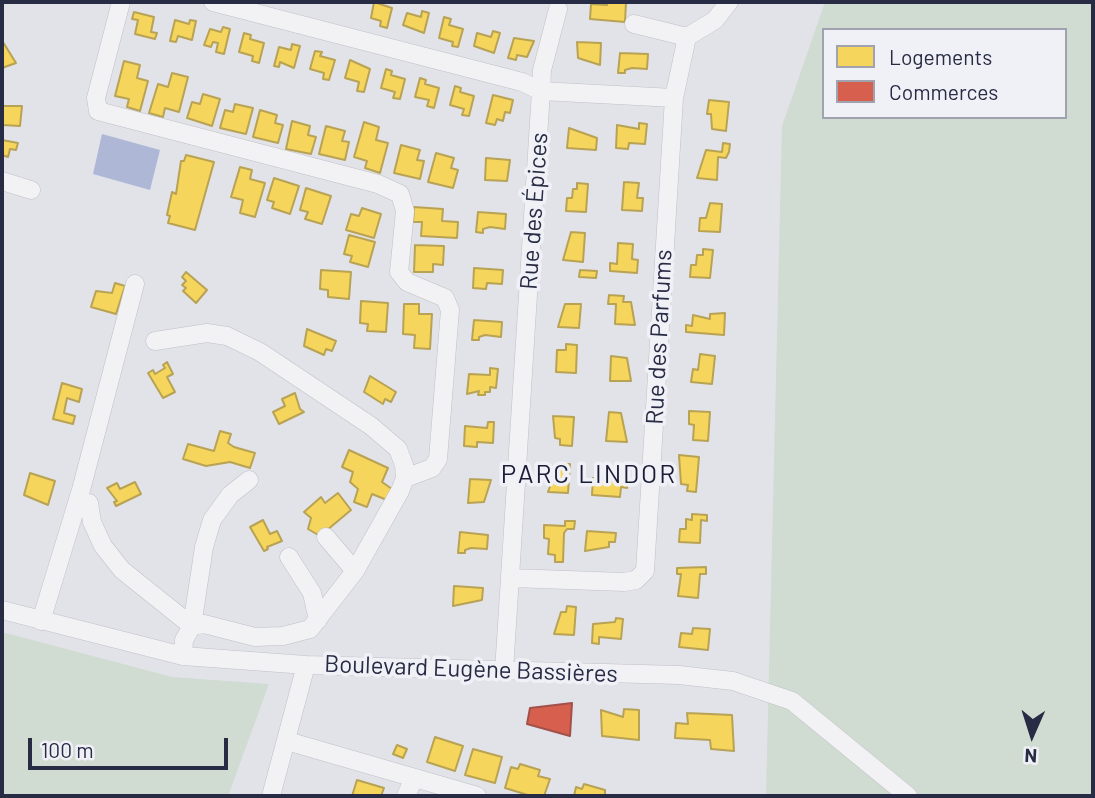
<!DOCTYPE html>
<meta charset="utf-8">
<style>
body{margin:0}
#map{position:relative;width:1095px;height:798px;overflow:hidden;background:#e2e3e8;font-family:Barlow,sans-serif}
canvas{display:block}
.frame{position:absolute;inset:0;border:4px solid #272b43;pointer-events:none}
.legend{position:absolute;left:822px;top:28px;width:245px;height:91px;box-sizing:border-box;background:#f0f1f7;border:2px solid #a0a2af;margin:0;padding:9px 12px;list-style:none;font-size:21px;color:#272b43}
.legend li{display:flex;align-items:center;gap:14px;height:35px}
.legend b{width:35px;border:2px solid #a0a2af}
.north{position:absolute;left:997px;top:700px;width:70px;height:70px;-webkit-text-stroke:5px #f0f1f7;paint-order:stroke;rotate:183deg;font-size:19px;font-weight:700;line-height:28px;text-align:center;color:#272b43}
.north::after{content:'';display:block;margin:auto;width:24px;height:32px;background:#272b43;clip-path:polygon(50% 0,100% 100%,50% 72%,0 100%)}
.scale{position:absolute;left:28px;top:738px;width:200px;height:32px;box-sizing:border-box;border:4px solid #272b43;border-top:0;padding-left:9px;font-size:21px;line-height:24px;white-space:nowrap;color:#272b43;-webkit-text-stroke:5px #f0f1f7;paint-order:stroke}
</style>
<div id="map">
<canvas width="1095" height="798"></canvas>
<div class="frame"></div>
<ul class="legend">
<li><b style="height:19px;background:#f6d55c"></b>Logements</li>
<li><b style="height:19px;background:#d6604d"></b>Commerces</li>
</ul>
<div class="north">N</div>
<div class="scale">100 m</div>
</div>
<script>
const ctx = document.querySelector('canvas').getContext('2d');
ctx.lineJoin = 'round';
function fill(path, color) { ctx.fillStyle = color; ctx.fill(path, 'evenodd'); }
const toPath = rows => new Path2D(rows.map(r => 'M' + r).join(''));
function stroke(path, color, width, dash) { ctx.strokeStyle = color; ctx.lineWidth = width; ctx.lineCap = dash ? 'butt' : 'round'; ctx.setLineDash(dash || []); ctx.stroke(path); }
function label(font, color, halo, rows, align = 'center') {
  ctx.font = font + ' Barlow,sans-serif'; ctx.lineWidth = 7; ctx.setLineDash([]); ctx.textBaseline = 'middle'; ctx.strokeStyle = halo; ctx.fillStyle = color; for (const [text, x, y, turn = 0] of rows) {
    ctx.save(); ctx.translate(x, y); ctx.rotate((+turn || 0) * Math.PI / 180); ctx.textAlign = isNaN(turn) ? turn : align; if (halo) ctx.strokeText(text, 0, 0); ctx.fillText(text, 0, 0); ctx.restore();
  }
}
const green = toPath([
 [825,2,1093,2,1093,796,766,796,782,126],
 [824,30,1065,30,1065,117,824,117],
 [2,632,172,677,269,684,228,796,2,796]
]);
const water = toPath([
 [102,134,160,150,150,190,93,174]
]);
const homes = toPath([
 [374,2,392,8,387,28,380,26,381,21,371,18,374,2],
 [607,2,626,2,625,22,590,19,591,4,607,5,607,2],
 [422,11,429,13,424,33,403,25,407,13,421,17,422,11],
 [134,12,154,17,151,32,157,33,155,39,135,34,138,20,132,19,134,12],
 [444,17,451,19,449,25,463,29,458,47,452,46,453,42,439,38,444,17],
 [175,20,189,24,190,20,196,21,192,40,178,36,176,42,170,41,175,20],
 [223,27,230,29,224,54,216,52,218,43,213,42,211,47,204,45,210,29,221,32,223,27],
 [493,31,500,33,494,53,474,46,477,33,491,37,493,31],
 [244,33,251,35,250,39,264,43,259,63,252,61,253,56,239,52,244,33],
 [514,38,534,41,527,57,517,55,516,60,508,58,514,38],
 [3,42,16,63,2,68,2,42,3,42],
 [577,42,601,43,600,65,578,58,577,42],
 [292,44,300,46,294,68,280,62,279,67,274,66,279,47,291,50,292,44],
 [315,51,322,52,320,56,335,60,329,80,323,79,324,73,310,69,315,51],
 [620,53,648,54,647,69,632,68,625,70,625,73,618,73,620,53],
 [350,60,370,69,364,92,357,91,359,82,345,78,350,60],
 [124,61,140,65,137,78,148,81,140,111,127,107,129,99,115,96,124,61],
 [386,69,392,71,391,75,405,79,400,99,393,98,395,92,381,88,386,69],
 [172,73,188,77,179,112,165,108,163,117,149,113,158,84,168,87,172,73],
 [420,78,426,80,425,84,439,88,434,108,427,106,429,100,415,97,420,78],
 [455,86,461,88,460,92,474,96,469,116,462,115,464,109,450,105,455,86],
 [203,94,220,99,212,126,187,118,192,102,200,104,203,94],
 [493,95,513,100,510,113,505,112,503,121,497,119,495,125,486,123,493,95],
 [709,100,729,102,726,131,712,129,711,114,707,114,709,100],
 [235,104,253,108,246,134,220,128,225,110,233,112,235,104],
 [2,106,22,106,20,126,2,125,2,106],
 [260,110,277,115,275,123,283,125,278,143,253,137,260,110],
 [292,121,310,126,308,135,316,137,311,154,286,149,292,121],
 [364,122,379,127,376,140,388,143,380,173,365,168,367,161,354,157,364,122],
 [639,123,647,124,645,144,629,143,628,149,616,148,617,125,639,129,639,123],
 [326,126,345,131,342,141,349,142,345,160,319,154,326,126],
 [569,128,597,138,596,150,567,148,569,128],
 [2,140,18,143,16,150,10,149,8,157,2,155,2,140],
 [723,143,730,144,729,152,726,158,718,157,717,180,697,178,706,150,722,152,723,143],
 [401,145,420,150,417,160,424,161,420,179,394,173,401,145],
 [436,153,454,158,451,168,458,170,453,188,428,182,436,153],
 [186,155,214,162,195,230,168,223,170,216,167,215,172,192,176,194,181,161,184,161,186,155],
 [486,158,510,160,507,181,485,180,486,158],
 [240,167,252,170,250,179,265,183,255,217,240,213,243,200,231,197,240,167],
 [274,178,299,186,290,214,272,208,274,202,267,200,274,178],
 [624,182,639,183,637,198,643,198,642,211,622,210,624,182],
 [577,183,588,184,586,212,566,211,567,198,572,198,573,189,577,189,577,183],
 [306,188,331,196,322,224,305,219,308,212,300,210,306,188],
 [710,203,722,204,720,232,699,231,700,218,706,218,710,203],
 [414,207,443,209,442,221,458,222,457,238,421,236,422,222,413,222,414,207],
 [362,208,381,214,374,238,346,230,351,214,359,216,362,208],
 [478,212,506,214,505,229,490,227,483,229,483,233,476,232,478,212],
 [571,232,585,233,583,262,563,260,571,232],
 [349,235,375,242,368,267,350,262,352,256,344,254,349,235],
 [618,243,633,244,632,259,638,260,637,273,610,271,610,263,617,264,618,243],
 [415,245,444,246,443,265,433,264,433,272,414,272,415,245],
 [703,249,713,250,710,278,690,277,691,265,696,265,697,255,703,255,703,249],
 [474,268,503,270,502,284,487,283,486,289,473,288,474,268],
 [321,270,351,272,349,299,328,297,328,290,320,289,321,270],
 [580,270,597,271,596,278,579,277,580,270],
 [186,272,207,290,196,303,183,291,186,288,182,285,186,281,182,277,186,272],
 [115,283,125,286,116,314,91,307,96,291,112,293,115,283],
 [609,295,624,296,623,302,631,302,635,325,615,324,616,304,608,304,609,295],
 [361,301,388,303,386,332,367,331,368,324,360,323,361,301],
 [404,304,419,304,419,314,432,314,430,349,414,348,415,335,403,334,404,304],
 [565,304,581,304,579,328,558,327,565,304],
 [725,313,724,335,686,332,686,325,692,326,693,315,710,319,710,314,725,313],
 [474,320,502,322,501,337,485,335,479,337,479,340,472,340,474,320],
 [307,329,336,341,332,351,326,349,324,355,304,346,307,329],
 [566,344,577,345,576,373,556,372,557,350,566,350,566,344],
 [700,354,715,356,712,384,691,382,693,369,698,370,700,354],
 [611,356,627,358,631,381,610,381,611,356],
 [167,362,173,374,167,377,175,392,163,398,148,373,153,370,155,374,165,368,163,365,167,362],
 [490,368,498,369,496,388,490,387,490,392,485,392,485,395,478,395,479,391,467,394,469,374,490,375,490,368],
 [370,376,396,392,391,402,385,399,383,404,364,392,370,376],
 [62,383,82,389,79,402,67,398,64,413,75,416,73,424,53,419,62,383],
 [295,393,300,409,304,412,279,424,273,412,285,406,282,399,295,393],
 [689,411,710,412,708,441,693,440,694,425,689,424,689,411],
 [609,412,621,413,627,442,606,441,609,412],
 [553,416,574,417,572,446,560,445,560,439,555,438,553,416],
 [488,422,494,422,493,443,477,442,477,447,464,446,465,426,487,428,488,422],
 [220,431,231,434,228,443,234,447,255,453,250,468,230,462,206,466,183,459,188,444,214,451,220,431],
 [349,450,388,468,382,482,392,489,387,500,372,494,367,507,354,502,358,489,350,482,353,472,342,467,349,450],
 [679,455,699,457,696,492,687,491,688,485,681,484,679,455],
 [558,464,570,464,568,493,548,492,558,464],
 [30,473,55,481,48,505,24,495,30,473],
 [609,475,628,476,627,488,621,487,620,497,592,495,593,478,608,479,609,475],
 [470,479,491,480,484,502,468,503,470,479],
 [135,482,141,494,116,506,114,502,117,501,107,488,117,483,120,489,135,482],
 [338,493,351,510,320,536,308,529,311,518,304,512,321,497,325,503,338,493],
 [692,514,707,515,707,521,701,520,700,543,679,542,680,529,686,529,686,519,692,520,692,514],
 [263,520,270,534,277,531,282,541,267,547,268,549,264,551,250,527,263,520],
 [565,521,575,521,574,529,567,529,564,533,563,562,555,562,555,555,548,554,549,539,544,538,544,525,565,526,565,521],
 [587,531,616,533,615,542,609,542,609,547,585,551,587,531],
 [460,532,488,535,487,549,471,548,465,550,465,553,458,553,460,532],
 [706,567,706,574,700,574,698,598,678,596,681,574,677,574,677,568,706,567],
 [454,586,483,588,482,600,453,606,454,586],
 [567,606,576,607,574,635,554,634,561,612,566,612,567,606],
 [616,618,623,619,621,639,599,637,599,644,592,643,593,624,615,622,616,618],
 [693,628,710,629,708,650,679,647,681,633,692,634,693,628],
 [624,709,639,710,639,740,602,736,601,710,623,717,624,709],
 [687,713,732,715,734,751,711,749,710,740,675,738,676,723,688,724,687,713],
 [435,737,463,746,455,771,427,762,435,737],
 [397,745,407,749,403,758,393,754,397,745],
 [473,749,502,757,495,783,465,775,473,749],
 [520,764,540,770,538,776,550,779,544,796,531,796,505,788,511,767,518,769,520,764],
 [357,780,384,788,381,796,352,796,357,780],
 [584,784,605,790,605,796,574,796,576,787,582,789,584,784]
]);
const shops = toPath([
 [572,703,570,736,527,724,530,708,572,703]
]);
const minor = toPath([
 [121,2,96,98,98,111,378,184,400,194,405,211,399,272,407,282,445,298,450,310,438,459,432,468,405,478],
 [213,2,522,82,541,91,504,671],
 [634,24,687,37],
 [674,98,687,37,715,20,729,2],
 [2,181,31,190],
 [155,341,207,333,227,336,260,352,371,426,398,449,404,465,405,478,400,491,355,571,310,629,283,636,255,637,204,624,192,626,184,640,183,656],
 [89,503,92,522,103,546,122,570,192,626,204,547,212,520,230,495,249,480],
 [326,537,355,571],
 [289,557,312,593,318,620],
 [511,578,624,582,636,580,645,571,674,98,541,91,542,70,558,9],
 [2,610,183,656,306,665,679,675,733,681,792,701,908,796],
 [41,621,81,490,135,284],
 [287,741,477,796],
 [271,796,306,665],
 [406,796,414,778]
]);
const streetNames = [
 ["Rue des Épices",534,211,-86],
 ["Rue des Parfums",659,337,-87],
 ["Boulevard Eugène Bassières",471,669,2]
];
const neighbourhoodNames = [
 ["PARC LINDOR",589,474]
];
fill(green, '#d0dbd2');
fill(water, '#aeb8d6');
fill(homes, '#f6d55c');
stroke(homes, '#b8a254', 2);
fill(shops, '#d6604d');
stroke(shops, '#a2504a', 2);
stroke(minor, '#bfc0c6', 19);
stroke(minor, '#f2f2f4', 18);
label('24px', '#272b43', '#f0f1f7', streetNames);
ctx.letterSpacing = '2px';
label('26px', '#191c34', '#f0f1f7', neighbourhoodNames);
ctx.letterSpacing = '0px';
</script>
